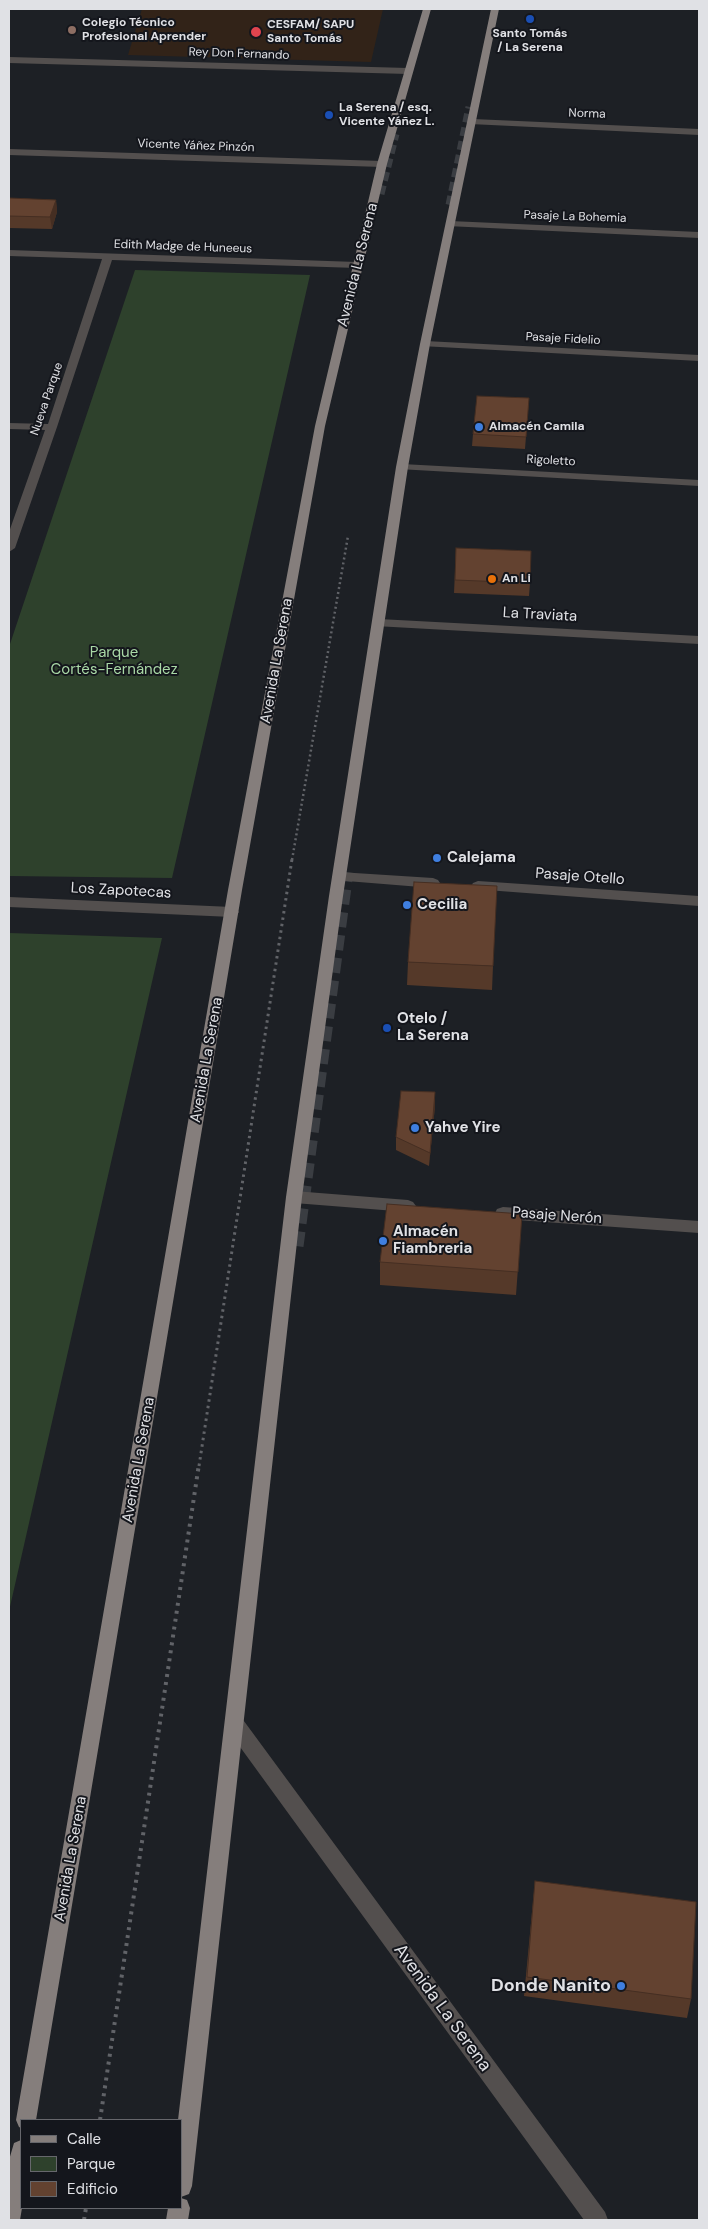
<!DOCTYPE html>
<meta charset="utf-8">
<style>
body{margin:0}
#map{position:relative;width:708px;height:2229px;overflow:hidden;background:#1d2025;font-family:"DM Sans",sans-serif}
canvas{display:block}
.frame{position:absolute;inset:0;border:10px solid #e0e1e5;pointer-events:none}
.legend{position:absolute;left:20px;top:2119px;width:162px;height:90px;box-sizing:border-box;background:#14161c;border:1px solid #66676c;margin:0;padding:6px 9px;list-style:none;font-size:15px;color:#e0e1e5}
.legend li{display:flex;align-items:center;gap:10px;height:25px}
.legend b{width:25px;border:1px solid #66676c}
</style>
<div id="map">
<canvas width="708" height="2229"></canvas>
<div class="frame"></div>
<ul class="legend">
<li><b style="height:6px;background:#857e7c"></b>Calle</li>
<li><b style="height:14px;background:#2e412c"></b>Parque</li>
<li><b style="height:14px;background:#634230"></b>Edificio</li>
</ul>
</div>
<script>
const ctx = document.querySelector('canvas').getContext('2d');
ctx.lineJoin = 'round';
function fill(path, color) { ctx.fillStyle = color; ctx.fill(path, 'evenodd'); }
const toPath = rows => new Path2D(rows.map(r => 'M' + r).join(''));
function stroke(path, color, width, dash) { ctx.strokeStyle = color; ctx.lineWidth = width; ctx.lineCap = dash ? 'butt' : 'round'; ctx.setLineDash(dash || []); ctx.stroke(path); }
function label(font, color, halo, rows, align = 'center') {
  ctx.font = font + ' "DM Sans",sans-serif'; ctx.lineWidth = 4; ctx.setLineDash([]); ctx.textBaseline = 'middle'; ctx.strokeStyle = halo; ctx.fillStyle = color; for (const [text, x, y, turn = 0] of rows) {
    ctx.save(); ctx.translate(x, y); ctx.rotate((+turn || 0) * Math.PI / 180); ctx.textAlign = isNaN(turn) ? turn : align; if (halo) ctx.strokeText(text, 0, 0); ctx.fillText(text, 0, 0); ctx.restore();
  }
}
const medical = toPath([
 [142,9,383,9,371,62,128,55]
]);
const green = toPath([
 [135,270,310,275,172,878,9,876,9,647],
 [9,933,162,938,9,1611]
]);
const highwayTunnelFar1 = toPath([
 [380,194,395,134],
 [450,205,470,107]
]);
const highwayTunnel = toPath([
 [296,1246,346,872]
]);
const pathFar2 = toPath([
 [292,860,348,536]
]);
const pathFar1 = toPath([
 [199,1466,292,859]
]);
const path = toPath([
 [100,2120,199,1464],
 [84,2220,86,2208]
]);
const minor = toPath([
 [9,57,408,68,412,71,408,74,9,63,9,57],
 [473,119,699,129,699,135,470,124,468,122,473,119],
 [9,149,382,161,387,164,382,167,9,155,9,149],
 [450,221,699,232,699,238,447,226,447,222,450,221],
 [9,250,357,262,362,265,357,268,112,260,57,427,15,548,9,552,9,532,45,430,9,429,9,423,48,424,102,259,9,256,9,250],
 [425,341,699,355,699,361,421,346,420,344,425,341],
 [402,464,699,480,699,486,398,469,396,467,402,464],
 [379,619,699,636,699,644,375,626,373,623,379,619],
 [339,872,433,878,438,880,440,883,438,886,433,888,334,880,332,877,334,874,339,872],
 [478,881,699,896,699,906,473,889,471,886,473,883,478,881],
 [9,897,232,907,237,909,239,912,237,915,232,917,9,907,9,897],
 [294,1191,408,1200,413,1202,416,1206,413,1210,408,1212,294,1203,289,1201,286,1197,289,1193,294,1191],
 [503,1207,699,1221,699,1233,503,1219,497,1217,495,1213,497,1209,503,1207],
 [234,1715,241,1717,605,2212,608,2220,584,2220,227,1729,225,1723,227,1717,234,1715]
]);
const major = toPath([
 [423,9,431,9,387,164,325,426,242,890,36,2120,21,2120,21,2128,19,2127,16,2120,228,890,315,426,377,164,423,9],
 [491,9,499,9,430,344,408,467,343,896,302,1197,192,2186,189,2194,181,2197,181,2120,178,2120,286,1197,329,896,396,467,420,344,491,9],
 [21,2140,22,2208,20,2220,9,2220,9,2160,14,2143,21,2140],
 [181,2198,187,2200,190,2208,188,2220,166,2220,168,2208,181,2208,181,2198]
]);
const wall = toPath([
 [9,198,56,200,57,212,52,229,9,228],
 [529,398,525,449,472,446,473,434],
 [456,548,530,583,529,596,454,593],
 [408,962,493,966,492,990,407,985],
 [435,1092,435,1106,429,1166,396,1150,396,1137],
 [522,1214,516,1295,380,1285,380,1262],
 [535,1881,691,1999,687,2018,524,1996]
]);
const shadedWall = toPath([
 [56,200,57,212,52,229,50,217],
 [435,1092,435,1106,429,1166,430,1153]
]);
const building = toPath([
 [9,198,56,200,50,217,9,216,9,198],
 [477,396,529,398,526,437,473,434,477,396],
 [456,548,531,551,530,583,455,580,456,548],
 [414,882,497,886,493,966,408,962,414,882],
 [401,1091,435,1092,430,1153,396,1137,401,1091],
 [387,1204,522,1214,518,1272,380,1262,387,1204],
 [535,1881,696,1902,691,1999,527,1977,535,1881]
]);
const markers = [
 [530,19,5,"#1a4fb4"],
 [72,30,5,"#8d6e63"],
 [256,32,6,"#e0444e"],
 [329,115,5,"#1a4fb4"],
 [479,427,5,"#3f7fe0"],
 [492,579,5,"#e8710a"],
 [437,858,5,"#3f7fe0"],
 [407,905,5,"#3f7fe0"],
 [387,1028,5,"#1a4fb4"],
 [415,1128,5,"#3f7fe0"],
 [383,1241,5,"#3f7fe0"],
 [621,1986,5,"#3f7fe0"]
];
const farPoinames = [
 ["Colegio Técnico",82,23],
 ["Profesional Aprender",82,37],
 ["CESFAM/ SAPU",267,25],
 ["Santo Tomás",267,39],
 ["Santo Tomás",530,34,"center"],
 ["/ La Serena",530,48,"center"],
 ["La Serena / esq.",339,108],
 ["Vicente Yáñez L.",339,122],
 ["Almacén Camila",489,427],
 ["An Li",502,579]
];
const farStreetnames = [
 ["Rey Don Fernando",239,54,2],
 ["Norma",587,114,2],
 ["Vicente Yáñez Pinzón",196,146,2],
 ["Pasaje La Bohemia",575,217,2],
 ["Edith Madge de Huneeus",183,247,2],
 ["Pasaje Fidelio",563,339,3],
 ["Nueva Parque",47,399,-71],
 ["Rigoletto",551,461,3]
];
const streetNames = [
 ["Avenida La Serena",358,265,-76],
 ["La Traviata",540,615,3],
 ["Avenida La Serena",277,661,-80],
 ["Pasaje Otello",580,877,4],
 ["Los Zapotecas",121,891,3],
 ["Avenida La Serena",207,1060,-80],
 ["Pasaje Nerón",557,1216,4],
 ["Avenida La Serena",139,1460,-80],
 ["Avenida La Serena",71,1859,-80]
];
const parkNames = [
 ["Parque",114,653],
 ["Cortés-Fernández",114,670]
];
const poiNames = [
 ["Calejama",447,858],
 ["Cecilia",417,905],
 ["Otelo /",397,1019],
 ["La Serena",397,1036],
 ["Yahve Yire",425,1128],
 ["Almacén",393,1232],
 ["Fiambreria",393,1249]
];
const nearPoinames = [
 ["Donde Nanito",611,1986]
];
const nearStreetnames = [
 ["Avenida La Serena",442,2008,54]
];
fill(medical, '#322318');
fill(green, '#2e412c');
stroke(highwayTunnelFar1, '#3a3d42', 9, [9, 5]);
stroke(highwayTunnel, '#3a3d42', 15, [15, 8]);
stroke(pathFar2, '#616368', 2.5, [2, 3]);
stroke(pathFar1, '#616368', 3, [2.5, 4]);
stroke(path, '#616368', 4, [3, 5]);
fill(minor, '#534f4e');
fill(major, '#857e7c');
fill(wall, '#553929');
fill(shadedWall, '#452e22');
fill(building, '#634230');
stroke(building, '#452e22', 1);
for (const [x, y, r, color] of markers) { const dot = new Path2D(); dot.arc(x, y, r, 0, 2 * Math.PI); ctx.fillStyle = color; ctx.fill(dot); stroke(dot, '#14161c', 2); }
label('bold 12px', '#e0e1e5', '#14161c', farPoinames, 'left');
label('12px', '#e0e1e5', '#14161c', farStreetnames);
label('15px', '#e0e1e5', '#14161c', streetNames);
label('15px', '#a9d8a6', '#14161c', parkNames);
label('bold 15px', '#e0e1e5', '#14161c', poiNames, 'left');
label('bold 18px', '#e0e1e5', '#14161c', nearPoinames, 'right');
label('18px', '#e0e1e5', '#14161c', nearStreetnames);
</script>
